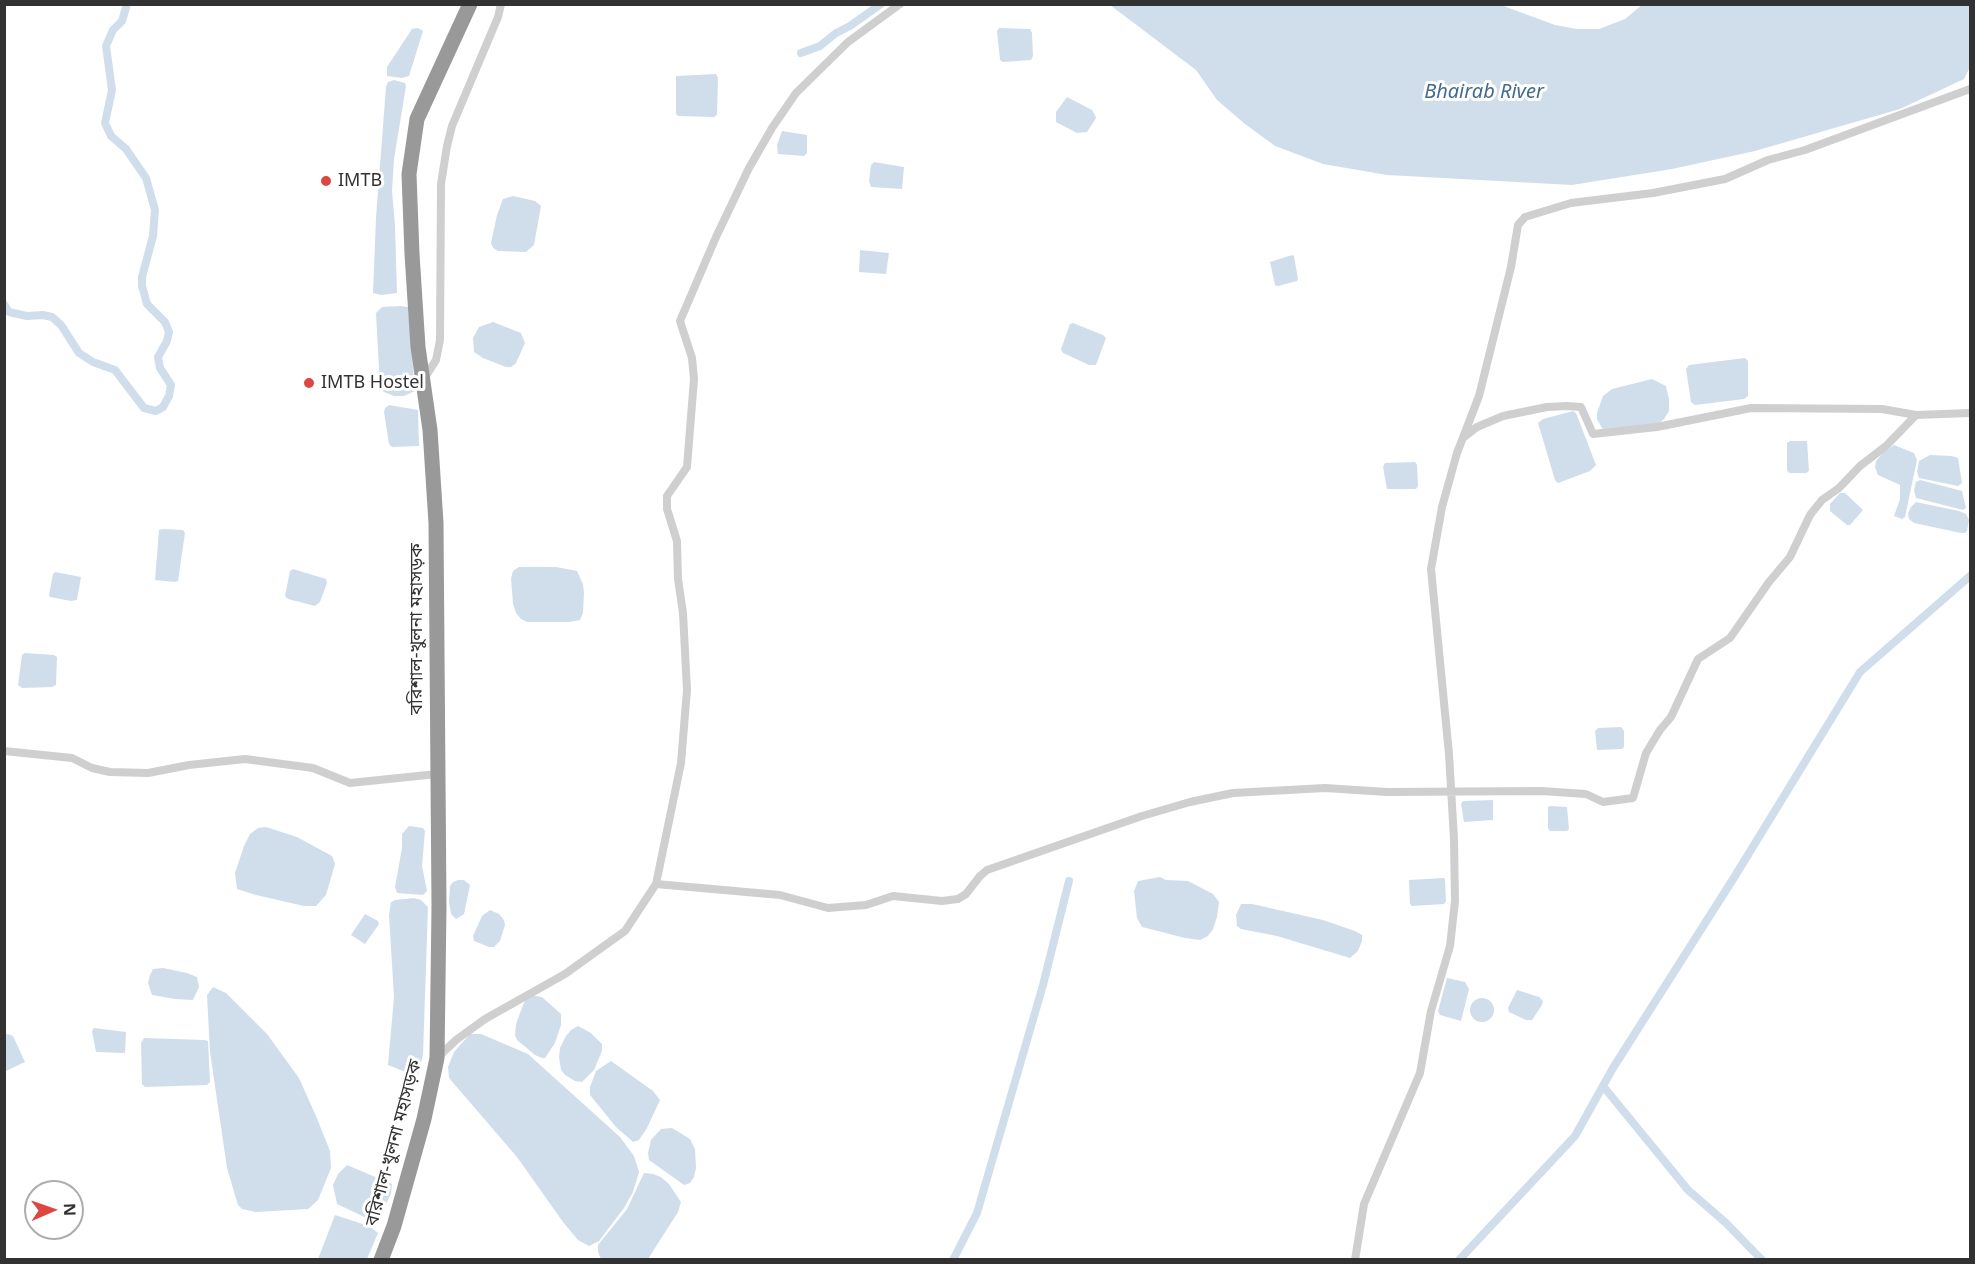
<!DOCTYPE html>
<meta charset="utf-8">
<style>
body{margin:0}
#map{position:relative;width:1975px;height:1264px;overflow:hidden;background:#fff;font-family:"Noto Sans",sans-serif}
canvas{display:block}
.frame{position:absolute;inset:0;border:6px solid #323232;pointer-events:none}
.north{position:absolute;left:24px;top:1180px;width:60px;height:60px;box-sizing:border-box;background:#fff;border:2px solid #adadad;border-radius:50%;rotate:88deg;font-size:16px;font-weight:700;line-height:24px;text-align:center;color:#323232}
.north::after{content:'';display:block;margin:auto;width:21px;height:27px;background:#dd4641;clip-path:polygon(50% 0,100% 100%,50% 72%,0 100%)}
</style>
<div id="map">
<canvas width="1975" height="1264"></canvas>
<div class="frame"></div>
<div class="north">N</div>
</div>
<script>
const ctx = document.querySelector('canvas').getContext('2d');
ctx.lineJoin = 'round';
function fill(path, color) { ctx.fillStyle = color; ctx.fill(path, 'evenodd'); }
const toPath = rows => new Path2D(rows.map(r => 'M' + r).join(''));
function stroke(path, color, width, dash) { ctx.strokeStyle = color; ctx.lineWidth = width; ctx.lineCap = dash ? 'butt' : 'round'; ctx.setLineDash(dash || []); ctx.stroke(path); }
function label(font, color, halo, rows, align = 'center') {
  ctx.font = font + ' "Noto Sans","Noto Sans Bengali",sans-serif'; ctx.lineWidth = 6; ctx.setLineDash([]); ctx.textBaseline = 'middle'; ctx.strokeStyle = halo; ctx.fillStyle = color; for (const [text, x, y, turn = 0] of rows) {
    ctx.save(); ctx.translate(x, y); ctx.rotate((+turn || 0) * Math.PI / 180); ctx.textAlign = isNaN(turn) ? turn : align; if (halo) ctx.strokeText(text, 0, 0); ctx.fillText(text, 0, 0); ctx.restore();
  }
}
const water = toPath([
 [1110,5,1501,5,1555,25,1577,29,1599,29,1625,19,1642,5,1970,5,1970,67,1964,79,1900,109,1755,151,1672,169,1572,185,1387,175,1323,164,1275,146,1245,124,1217,100,1196,70],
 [418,28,423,31,409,76,402,78,387,76,387,67,412,29],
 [999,28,1030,29,1032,33,1033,56,1031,60,1003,62,1000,60,997,31],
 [716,74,718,78,717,115,714,117,678,116,676,114,676,76],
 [394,80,405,83,406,86,394,159,392,191,395,225,397,293,381,295,373,293,376,217,386,87,388,82],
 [1067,97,1092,110,1095,115,1096,118,1087,132,1077,133,1056,122,1056,112],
 [782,131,807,135,807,153,804,156,778,154,777,145],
 [874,162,904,167,902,189,871,187,869,181,871,165],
 [513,196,535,201,541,206,534,245,526,252,498,251,493,248,491,243,497,215,503,199],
 [860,250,889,253,886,274,859,272],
 [1292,255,1294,256,1298,279,1297,281,1278,286,1275,285,1270,262],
 [400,306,408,307,415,391,404,396,394,396,384,392,380,387,376,313,382,307],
 [493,322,521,333,525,343,516,363,511,367,506,367,483,358,474,352,473,338,479,327],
 [1073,323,1103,335,1106,338,1096,365,1089,365,1063,353,1061,349,1070,324],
 [1745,358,1748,361,1748,396,1744,399,1728,401,1695,405,1691,402,1686,369,1689,365],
 [1652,379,1666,386,1669,399,1669,411,1664,419,1657,425,1603,430,1597,419,1597,413,1603,396,1612,389],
 [389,405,418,410,419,446,392,447,389,444,384,412,385,408],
 [1573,411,1576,413,1596,465,1590,471,1558,483,1555,480,1538,423,1543,419],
 [1790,441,1807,441,1809,471,1806,473,1789,473,1787,470,1787,443],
 [1894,445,1914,453,1917,460,1905,517,1902,519,1894,516,1900,499,1900,485,1878,475,1875,467,1876,461,1883,453],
 [1930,455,1952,456,1958,458,1962,483,1958,486,1919,478,1917,472,1919,461],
 [1415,462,1417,465,1418,486,1416,489,1387,489,1383,467,1385,463],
 [1920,480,1962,491,1966,508,1963,510,1916,498,1914,490,1916,482],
 [1840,493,1845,493,1863,510,1850,525,1847,525,1830,511,1830,504],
 [1916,502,1959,511,1966,514,1969,520,1967,531,1965,533,1961,533,1914,523,1909,519,1908,513,1911,507],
 [163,529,183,530,185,533,178,581,176,582,155,580,159,530],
 [519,567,556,567,577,571,583,584,584,593,583,613,580,620,569,622,527,622,521,619,516,613,513,604,511,578,513,571],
 [293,569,326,579,327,583,320,602,315,606,288,599,285,596,290,571],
 [55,572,81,577,77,600,71,601,50,597,49,595,53,574],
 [25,653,54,655,57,657,56,685,52,687,22,688,18,685,22,655],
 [1621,727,1624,731,1624,747,1622,749,1597,750,1595,731,1598,728],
 [1493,800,1493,820,1464,822,1461,804,1463,801],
 [1550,806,1567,807,1569,829,1567,831,1550,831,1548,828,1548,807],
 [409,826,423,828,425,831,422,866,427,891,423,895,397,893,395,887,402,848,402,834],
 [266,827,297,837,332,856,335,864,326,895,316,906,304,906,256,895,237,889,235,873,244,846,250,834,258,828],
 [1160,877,1166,880,1188,881,1213,894,1219,902,1217,917,1213,929,1208,936,1200,940,1185,938,1142,927,1137,918,1134,891,1138,881],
 [1444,878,1445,880,1446,901,1444,904,1412,906,1410,904,1409,880],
 [458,880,464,880,470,885,464,914,456,919,451,914,449,902,450,886,453,882],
 [414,898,421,900,428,907,423,1055,418,1074,413,1075,388,1065,394,997,389,915,391,902,395,900],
 [1241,904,1252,904,1323,920,1355,931,1362,935,1362,941,1358,951,1350,958,1277,936,1241,929,1237,926,1236,915],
 [490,910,499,914,504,920,505,925,500,941,494,947,489,947,474,941,473,936,482,916],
 [365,914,378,921,379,924,365,944,351,935],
 [163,968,187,973,197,977,199,987,193,1000,175,999,152,995,148,983,150,975,153,969],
 [1447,978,1465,982,1469,989,1461,1021,1440,1015,1438,1011],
 [213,987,226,993,267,1034,299,1078,316,1116,330,1151,331,1168,318,1200,308,1209,256,1212,242,1209,238,1205,227,1168,210,1052,207,995],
 [1517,990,1539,997,1543,1001,1542,1005,1532,1020,1526,1020,1509,1012,1508,1008],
 [530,995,542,997,561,1014,561,1025,555,1043,545,1058,542,1058,535,1055,517,1040,515,1035,516,1024,523,1005,527,997],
 '1470 1010a12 12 0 1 1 24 0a12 12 0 1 1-24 0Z',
 [578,1026,591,1033,602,1044,602,1051,594,1070,582,1082,575,1081,565,1075,561,1070,559,1057,560,1048,566,1036,571,1030],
 [94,1028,126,1032,125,1053,96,1052,92,1031],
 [8,1034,13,1036,25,1062,6,1071,4,1035],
 [470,1034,481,1034,528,1054,620,1137,634,1156,639,1172,633,1192,624,1208,599,1241,589,1246,578,1240,563,1222,517,1157,449,1078,448,1067,454,1052],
 [144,1038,205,1040,208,1041,210,1082,207,1085,145,1087,142,1084,141,1043],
 [611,1061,653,1091,660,1100,647,1128,639,1140,633,1142,616,1127,590,1095,590,1087,596,1071],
 [672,1128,690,1139,695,1149,696,1168,694,1177,690,1183,684,1185,649,1160,648,1153,651,1140,661,1129],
 [347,1165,392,1184,391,1193,379,1220,375,1222,337,1204,333,1185,338,1174],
 [644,1173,653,1174,661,1177,669,1184,681,1202,678,1212,648,1259,601,1259,598,1252,598,1245,627,1209],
 [335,1215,369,1226,378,1233,367,1259,318,1259]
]);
const canal = toPath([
 [801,53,820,46,836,33,850,26,881,4],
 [4,304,9,312,27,316,43,315,52,317,61,325,79,353,93,362,115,370,144,408,156,411,163,407,169,396,171,385,160,368,158,357,167,341,169,332,165,322,147,304,142,286,142,277,153,236,155,210,146,178,126,149,111,136,105,123,112,90,106,46,113,30,122,21,127,4],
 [1603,1086,1688,1190,1726,1223,1762,1260],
 [953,1260,977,1213,1043,985,1069,881],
 [1459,1260,1575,1136,1613,1068,1735,876,1860,672,1970,576]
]);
const street = toPath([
 [424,379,436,360,440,340,441,184,447,146,452,126,498,17,501,4],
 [1464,437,1477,427,1503,416,1547,407,1567,406,1581,407,1593,434,1657,427,1751,408,1882,409,1916,415],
 [4,751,72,758,92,768,110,772,148,773,189,765,245,759,313,768,350,783,437,774],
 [656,884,780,895,828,908,866,905,893,896,942,901,958,899,966,894,980,876,987,870,1142,816,1190,802,1233,793,1325,788,1387,792,1541,791,1586,794,1603,802,1633,798,1646,753,1660,730,1671,717,1698,659,1730,638,1769,582,1790,557,1810,515,1822,500,1839,488,1860,466,1886,446,1916,415,1970,413],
 [437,1058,456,1040,485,1019,565,974,625,931,656,884,681,763,687,690,683,613,678,579,677,541,667,509,667,496,687,467,694,379,692,358,680,321,716,237,749,168,772,128,796,93,848,42,900,4],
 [1355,1260,1364,1204,1420,1073,1431,1011,1450,946,1455,901,1454,839,1449,754,1431,569,1442,507,1457,453,1479,396,1511,267,1518,225,1525,217,1571,203,1653,193,1725,179,1768,160,1805,150,1970,89]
]);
const highway = toPath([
 [381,1260,394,1226,424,1119,437,1058,439,907,436,523,430,430,418,347,412,254,409,174,417,119,470,4]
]);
const markers = [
 [326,181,6,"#dd4641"],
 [309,383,6,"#dd4641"]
];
const poiNames = [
 ["IMTB",338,181],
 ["IMTB Hostel",321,383]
];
const streetNames = [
 ["বরিশাল-খুলনা মহাসড়ক",417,629,-90],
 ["বরিশাল-খুলনা মহাসড়ক",394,1143,-75]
];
const waterNames = [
 ["Bhairab River",1484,92]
];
fill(water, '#d0deec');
stroke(canal, '#d0deec', 8);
stroke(street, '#cfcfcf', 8);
stroke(highway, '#999', 15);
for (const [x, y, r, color] of markers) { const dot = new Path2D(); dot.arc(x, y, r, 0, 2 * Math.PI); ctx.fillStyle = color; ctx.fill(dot); stroke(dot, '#fff', 2); }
label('18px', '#323232', '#fff', poiNames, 'left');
label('18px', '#323232', '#fff', streetNames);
label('italic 20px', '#436b92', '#fff', waterNames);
</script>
